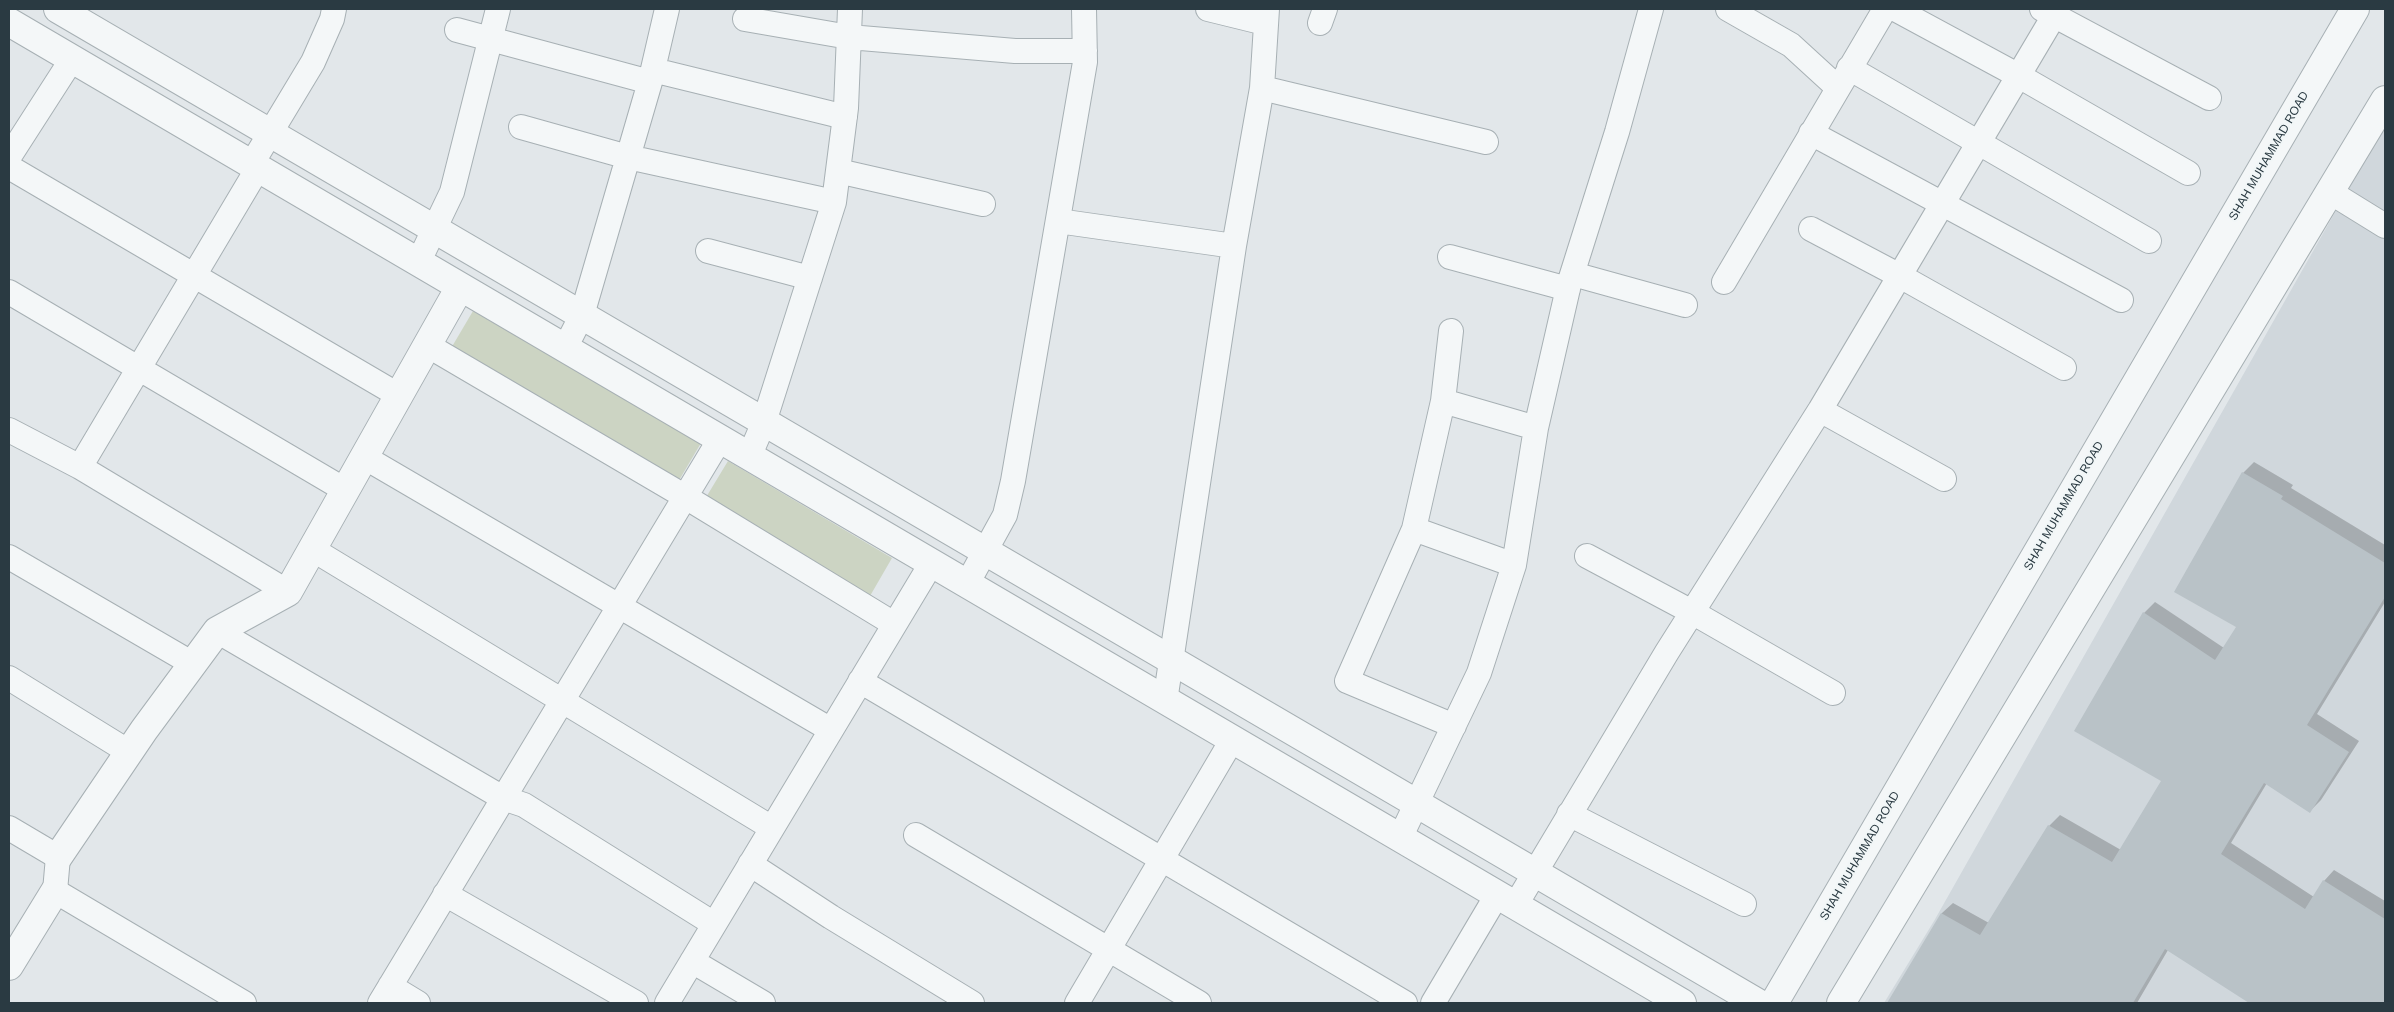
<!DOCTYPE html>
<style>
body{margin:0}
#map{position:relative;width:2394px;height:1012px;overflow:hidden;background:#e2e7ea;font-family:Arial,sans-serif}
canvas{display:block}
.frame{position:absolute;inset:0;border:10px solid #2a3a42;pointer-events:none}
</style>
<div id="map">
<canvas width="2394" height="1012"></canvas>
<div class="frame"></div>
</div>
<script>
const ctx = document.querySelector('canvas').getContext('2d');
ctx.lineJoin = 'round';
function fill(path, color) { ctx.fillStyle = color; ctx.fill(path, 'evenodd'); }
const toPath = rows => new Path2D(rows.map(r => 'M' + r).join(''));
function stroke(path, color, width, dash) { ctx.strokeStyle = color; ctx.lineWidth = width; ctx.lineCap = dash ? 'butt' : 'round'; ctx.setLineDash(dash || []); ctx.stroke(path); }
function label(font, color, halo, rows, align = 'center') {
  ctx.font = font + ' Arial,sans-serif'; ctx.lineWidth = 4; ctx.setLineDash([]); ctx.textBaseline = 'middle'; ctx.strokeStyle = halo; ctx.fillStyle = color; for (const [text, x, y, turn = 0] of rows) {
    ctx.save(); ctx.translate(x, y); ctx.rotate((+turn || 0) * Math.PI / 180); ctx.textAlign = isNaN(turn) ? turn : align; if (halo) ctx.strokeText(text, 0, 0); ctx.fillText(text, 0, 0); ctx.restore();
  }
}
const built = toPath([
 [2385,124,2385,1003,1884,1003,1934,921]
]);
const green = toPath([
 [473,311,701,443,678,482,450,350],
 [728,461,892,558,870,596,705,499]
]);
const shadow = toPath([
 [2254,462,2293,485,2291,488,2385,545,2385,602,2317,714,2359,741,2321,800,2310,811,2267,783,2231,843,2314,897,2324,881,2334,870,2385,901,2385,1003,2251,1003,2168,950,2137,1003,1888,1003,1942,913,1953,903,1989,923,2049,826,2060,815,2121,850,2163,781,2144,613,2155,602,2224,648,2238,626,2243,473]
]);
const building = toPath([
 [2242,472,2283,496,2281,499,2385,563,2385,597,2307,725,2349,752,2310,813,2264,783,2221,854,2305,909,2323,880,2385,919,2385,1003,2249,1003,2165,949,2133,1003,1887,1003,1941,913,1980,935,2048,825,2112,862,2161,781,2074,731,2143,612,2215,660,2236,627,2174,592]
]);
const minor = toPath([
 [1208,9,1265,23],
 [1728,9,1791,45,1838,88],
 [1895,9,2019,76,2188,173],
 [2042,9,2209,98],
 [745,19,849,37,1015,51,1085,51],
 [1320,23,1325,9],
 [457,30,650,82],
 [1849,68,2149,241],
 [653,70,845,117],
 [1262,88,1486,142],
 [521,127,628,157,834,202],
 [1811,133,2121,300],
 [9,157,72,59],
 [251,165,313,62,332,19,334,9],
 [9,167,398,395],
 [838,171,983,204],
 [2330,192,2385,226],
 [1058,221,1234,246],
 [1811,229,1900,276,2064,368],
 [708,251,810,278],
 [1450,257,1568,289],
 [418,263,452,192,498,9],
 [1573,274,1685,305],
 [1724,282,1885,9],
 [9,292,345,490],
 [1451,331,1443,401,1414,529,1347,681,1454,726],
 [427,345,684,496,894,624],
 [565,348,582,315,650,82,667,9],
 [1443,401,1536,428],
 [1820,410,1944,479],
 [9,430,80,467,288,592],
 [364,457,831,730],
 [749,457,764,422,834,202,846,108,850,9],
 [80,467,258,168],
 [1414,529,1514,565],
 [312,549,772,828],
 [1587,556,1692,612,1833,693],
 [9,557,193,664],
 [967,584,1005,515,1013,481,1085,62,1084,9],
 [217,631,503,798,524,805,714,924],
 [9,678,129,752],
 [860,681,1405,1003],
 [1165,701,1234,246,1262,88,1267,9],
 [1569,814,1744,904],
 [9,828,58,857,55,891,244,1003],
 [916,835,1199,1003],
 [1400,838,1479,673,1514,565,1536,428,1569,284,1617,132,1651,9],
 [750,864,831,917,972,1003],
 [445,894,636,1003],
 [1515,906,1667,652,1820,410,2058,9],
 [692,961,763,1003],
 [390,986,418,1003],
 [380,1003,720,439],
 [667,1003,931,564],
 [1077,1003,1232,740],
 [1433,1003,1497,895]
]);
const tertiary = toPath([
 [58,9,1758,1003],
 [9,22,1682,1003],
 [58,857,144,730,217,631,288,592,460,287],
 [9,966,55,891],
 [1774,1003,2355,9],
 [1841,1003,2385,100]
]);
const streetNames = [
 ["SHAH MUHAMMAD ROAD",2269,156,-60],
 ["SHAH MUHAMMAD ROAD",2064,506,-60],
 ["SHAH MUHAMMAD ROAD",1860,856,-60]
];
fill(built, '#d0d7dc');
fill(green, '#ccd4c3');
fill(shadow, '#0003');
fill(building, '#b9c2c7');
stroke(minor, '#a7b0b4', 26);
stroke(tertiary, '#a7b0b4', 30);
stroke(minor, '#f4f7f8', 24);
stroke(tertiary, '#f4f7f8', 28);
label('12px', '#2a3a42', '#f1f6f7', streetNames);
</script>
